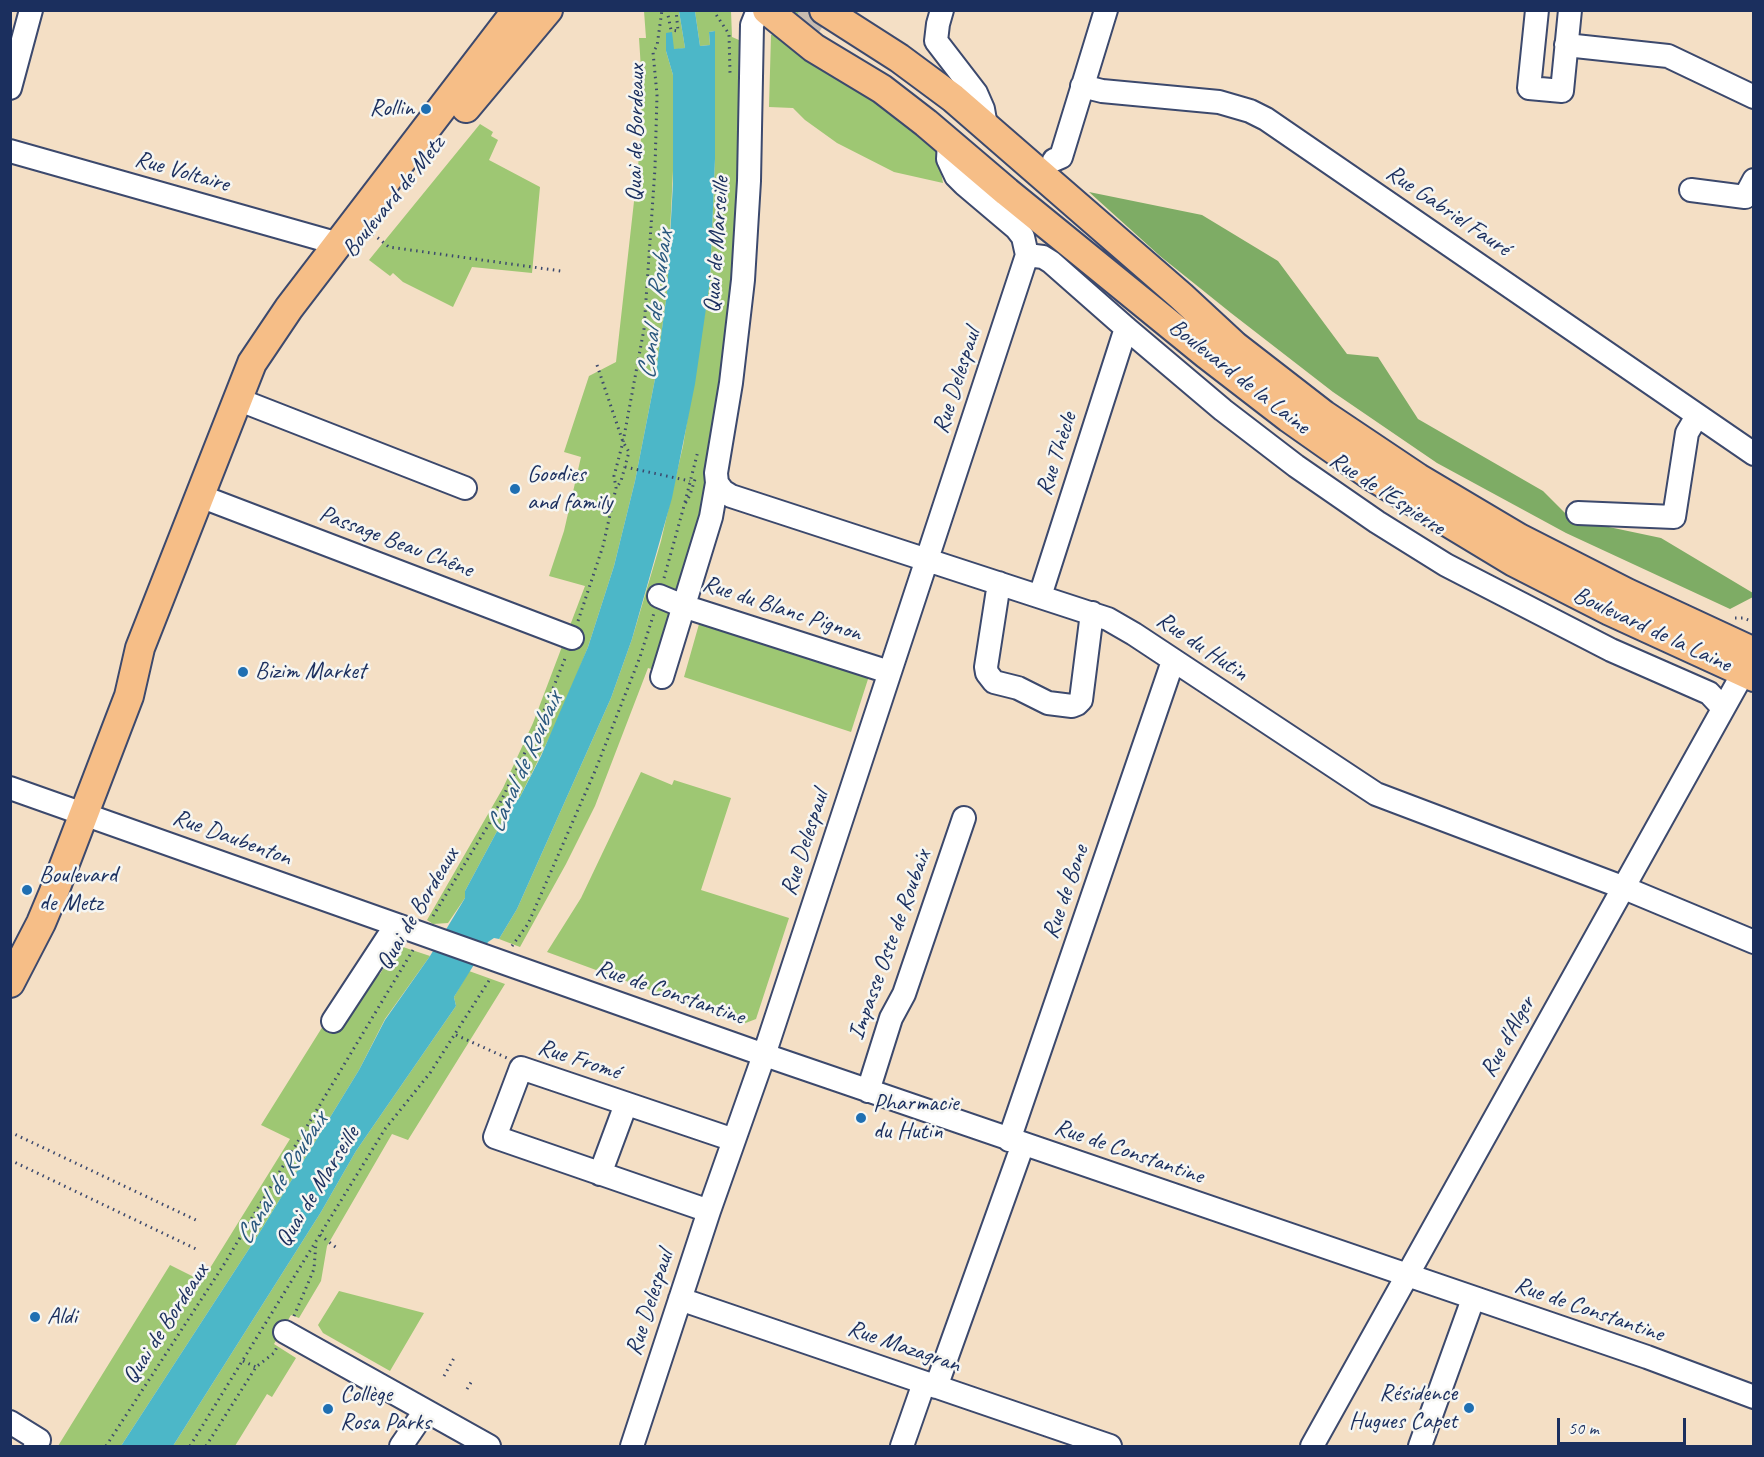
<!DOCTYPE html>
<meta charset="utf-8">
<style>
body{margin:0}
#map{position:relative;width:1764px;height:1457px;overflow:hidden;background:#f4dfc5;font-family:Caveat,sans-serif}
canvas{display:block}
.frame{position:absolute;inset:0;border:12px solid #1b2f5e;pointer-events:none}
.scale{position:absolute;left:1557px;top:1418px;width:129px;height:27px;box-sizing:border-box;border:3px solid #1b2f5e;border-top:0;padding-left:8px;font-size:18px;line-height:21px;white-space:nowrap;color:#1b2f5e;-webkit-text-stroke:4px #f6f6f2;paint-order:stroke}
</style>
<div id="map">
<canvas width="1764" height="1457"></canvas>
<div class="frame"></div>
<div class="scale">50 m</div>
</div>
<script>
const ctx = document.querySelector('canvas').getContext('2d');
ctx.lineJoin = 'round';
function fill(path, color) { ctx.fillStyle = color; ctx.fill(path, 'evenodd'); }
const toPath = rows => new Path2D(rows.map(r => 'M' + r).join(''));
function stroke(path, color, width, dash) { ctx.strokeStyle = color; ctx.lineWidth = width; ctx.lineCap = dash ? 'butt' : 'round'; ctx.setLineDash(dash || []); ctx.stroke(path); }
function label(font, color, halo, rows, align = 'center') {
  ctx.font = font + ' Caveat,sans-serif'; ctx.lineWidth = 5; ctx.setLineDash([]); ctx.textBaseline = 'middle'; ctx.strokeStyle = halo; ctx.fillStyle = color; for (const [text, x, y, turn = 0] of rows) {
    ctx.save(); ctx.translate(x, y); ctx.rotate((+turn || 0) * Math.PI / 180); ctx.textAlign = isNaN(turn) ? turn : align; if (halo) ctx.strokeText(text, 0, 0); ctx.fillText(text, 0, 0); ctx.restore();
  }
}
const green = toPath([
 [814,10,804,36,774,11],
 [644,11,679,11,685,48,666,51,673,75,675,130,667,293,655,379,635,481,614,566,588,647,561,714,520,797,510,807,465,891,465,898,448,923,433,924,427,920,503,788,533,723,585,586,549,576,564,531,581,457,564,452,589,376,616,362,641,139,642,85,639,38,646,38],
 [695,11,731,11,732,37,739,40,738,191,733,286,711,476,661,672,648,668,595,806,566,864,520,947,499,939,517,909,611,698,632,639,661,541,683,446,710,281,715,159,715,31,709,32,710,45,700,46],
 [775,33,859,89,937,149,943,183,894,172,837,143,805,120,793,108,769,107,771,35],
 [480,124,493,132,491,136,498,140,489,160,540,187,532,273,472,267,453,307,403,282,393,273,390,276,369,260],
 [701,617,869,676,851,732,684,677],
 [641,772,672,785,674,780,731,798,701,890,789,918,756,1019,743,1024,547,952,581,898],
 [397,945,430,956,385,1019,359,1070,258,1235,121,1446,58,1446,170,1265,202,1281,290,1139,261,1125,323,1026,336,1033,371,976,380,974],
 [469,971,505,984,408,1140,392,1134,327,1246,321,1281,299,1318,291,1315,274,1344,296,1358,272,1397,267,1394,235,1446,173,1446,321,1212,356,1151,456,1006,454,997],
 [339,1291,424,1313,390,1371,323,1333,318,1325]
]);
const forest = toPath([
 [1089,192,1202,215,1278,261,1347,354,1378,357,1418,419,1543,491,1571,519,1661,538,1753,593,1753,597,1730,609,1566,533,1437,463,1333,392,1231,313,1160,256]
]);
const water = toPath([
 [679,11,695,11,700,46,710,45,709,32,715,31,715,159,710,281,695,384,672,498,632,639,611,698,517,909,499,939,494,938,488,942,454,997,456,1006,356,1151,321,1212,173,1446,121,1446,258,1235,359,1070,385,1020,430,956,465,898,465,891,510,807,520,797,541,756,588,647,614,566,635,481,655,379,667,293,673,183,673,75,666,51,666,33,672,32,674,49,685,48]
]);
const majorTunnel = toPath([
 [800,10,833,31]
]);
const path = toPath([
 [667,10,671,30,678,31,676,10],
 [713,10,729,34,730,73],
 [373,234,389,247,561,271],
 [597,365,623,442,629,452,621,481,617,487],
 [625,467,690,481],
 [685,502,698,451],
 [664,578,684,506,690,495,696,476],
 [1735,618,1743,618,1754,622],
 [578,621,603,546,616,488,614,476,623,442,644,329,655,168,657,95,653,52,657,46,662,10],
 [433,916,492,819,537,728,566,656],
 [512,946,528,924,595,771,640,657,654,613],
 [456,1035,507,1058],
 [10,1132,198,1221],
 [10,1160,196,1249],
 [320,1235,338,1249],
 [294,1316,314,1269,316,1242],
 [243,1361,256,1367],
 [444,1376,454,1358],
 [467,1389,473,1379],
 [106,1446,223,1266,413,950],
 [190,1446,385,1129,430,1073,490,979],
 [206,1446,256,1367,274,1353,277,1347]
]);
const minor = toPath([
 [758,10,752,25,749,181,743,280,731,383,716,473,717,483,723,491,731,496,1108,619,1134,634,1376,794,1622,887,1754,942],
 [942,10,938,24,936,41,976,93,983,109,986,126],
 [1537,10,1529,88,1562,91,1570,10],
 [1566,45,1668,56,1754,97],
 [1082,86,1102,91,1219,102,1250,111,1266,119,1754,454],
 [10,88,31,10],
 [10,151,339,244],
 [1054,160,1061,157,1106,10],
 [1691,190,1745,197,1754,180],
 [1027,255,1043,257,1051,262,1126,328,1223,410,1296,466,1377,522,1446,565,1611,650,1709,693,1723,708],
 [237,399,465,488],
 [200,496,572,638],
 [1578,513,1674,517,1687,433,1697,416],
 [999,583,986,667,987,673,994,682,1018,688,1048,703,1072,706,1077,704,1081,700,1092,613],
 [659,596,683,606,889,672],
 [1040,596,1126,328],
 [662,677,711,517,717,483],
 [10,788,756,1052,1647,1357,1754,1397],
 [333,1021,396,925],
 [868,1091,891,1018,904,994,964,818],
 [1009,1140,1173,661],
 [600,1174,626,1104],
 [709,1211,495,1137,521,1068,734,1140],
 [680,1299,1110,1446],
 [285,1332,489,1446],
 [936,1387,1023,1144],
 [10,1422,39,1440,35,1446],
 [401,1446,425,1411],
 [632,1446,709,1211,764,1055,1027,255,1023,237,1016,228,964,184,956,176,948,159,949,142],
 [902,1446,924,1383],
 [1312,1446,1751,659],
 [1420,1446,1473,1299]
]);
const major = toPath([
 [767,10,814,48,882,89,926,123,1007,192,1206,354,1289,418,1370,475,1514,562,1610,611,1754,677],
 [824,10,899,58,953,98,1181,296,1235,346,1324,415,1418,478,1519,538,1627,593,1754,652],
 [466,108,548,10],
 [10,983,41,923,54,892,129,696,140,648,252,363,289,308,517,10]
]);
const markers = [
 [426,109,6,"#1f6fb2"],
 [515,489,6,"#1f6fb2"],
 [243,672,6,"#1f6fb2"],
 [27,890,6,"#1f6fb2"],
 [861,1118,6,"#1f6fb2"],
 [35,1317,6,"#1f6fb2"],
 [1469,1408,6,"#1f6fb2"],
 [328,1409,6,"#1f6fb2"]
];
const poiNames = [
 ["Rollin",414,109,"right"],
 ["Goodies",527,475],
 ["and family",527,503],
 ["Bizim Market",255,672],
 ["Boulevard",39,876],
 ["de Metz",39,904],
 ["Pharmacie",873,1104],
 ["du Hutin",873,1132],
 ["Aldi",47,1317],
 ["Résidence",1457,1394,"right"],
 ["Hugues Capet",1457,1422,"right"],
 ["Collège",340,1395],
 ["Rosa Parks",340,1423]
];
const streetNames = [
 ["Quai de Bordeaux",636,133,-89],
 ["Rue Voltaire",182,172,16],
 ["Boulevard de Metz",394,197,-51],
 ["Rue Gabriel Fauré",1448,211,34],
 ["Quai de Marseille",717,245,-86],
 ["Boulevard de la Laine",1239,377,38],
 ["Rue Delespaul",957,381,-72],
 ["Rue Thècle",1057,454,-72],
 ["Rue de l'Espierre",1387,494,33],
 ["Passage Beau Chêne",396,542,21],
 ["Rue du Blanc Pignon",782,609,18],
 ["Boulevard de la Laine",1652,630,25],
 ["Rue du Hutin",1202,647,34],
 ["Rue Daubenton",232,838,20],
 ["Rue Delespaul",805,843,-72],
 ["Rue de Bone",1066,892,-71],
 ["Quai de Bordeaux",418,909,-59],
 ["Impasse Oste de Roubaix",890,945,-70],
 ["Rue de Constantine",670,993,19],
 ["Rue d'Alger",1508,1037,-61],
 ["Rue Fromé",579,1060,18],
 ["Rue de Constantine",1129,1152,19],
 ["Quai de Marseille",318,1187,-58],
 ["Rue Delespaul",650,1303,-72],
 ["Rue de Constantine",1589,1310,19],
 ["Quai de Bordeaux",166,1324,-57],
 ["Rue Mazagran",904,1347,19]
];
const waterNames = [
 ["Canal de Roubaix",656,305,-83],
 ["Canal de Roubaix",525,763,-66],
 ["Canal de Roubaix",282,1179,-58]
];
fill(green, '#9ec773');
fill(forest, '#7eac65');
fill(water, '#4cb7c8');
stroke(majorTunnel, '#c9bcb0', 28, [28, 14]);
stroke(minor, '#3c496d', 26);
stroke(major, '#3c496d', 32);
stroke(path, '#3c496d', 3, [1.5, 4.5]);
stroke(minor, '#fff', 22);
stroke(major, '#f6be87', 28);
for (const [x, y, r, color] of markers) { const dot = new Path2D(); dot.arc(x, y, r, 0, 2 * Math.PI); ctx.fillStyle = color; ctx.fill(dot); stroke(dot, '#f6f6f2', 2); }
label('24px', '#1b2f5e', '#f6f6f2', poiNames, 'left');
label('24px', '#1b2f5e', '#f6f6f2', streetNames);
label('italic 26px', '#2a587e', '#f6f6f2', waterNames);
</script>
